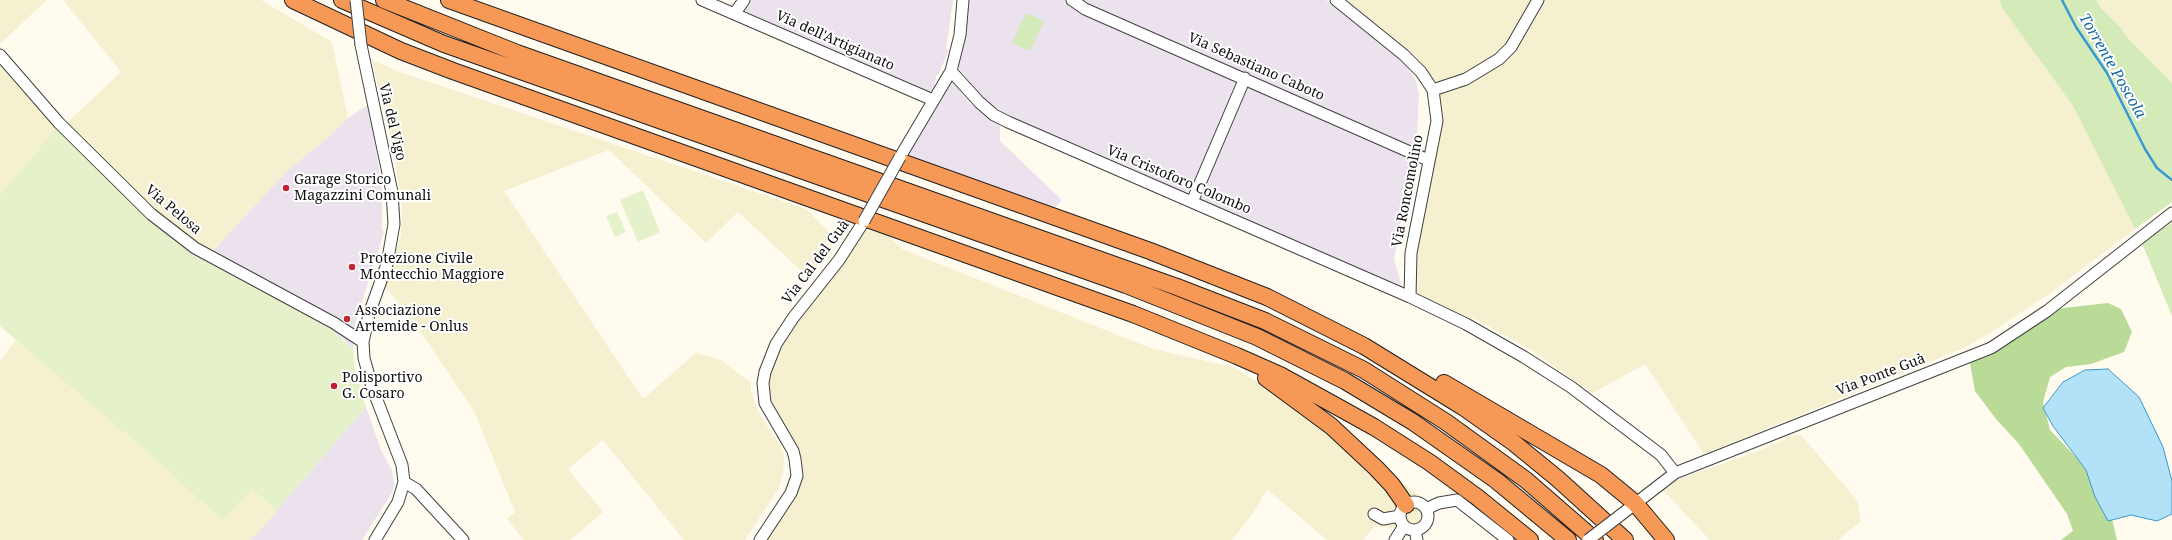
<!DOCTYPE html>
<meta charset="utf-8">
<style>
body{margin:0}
canvas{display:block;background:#fffbef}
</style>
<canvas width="2172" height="540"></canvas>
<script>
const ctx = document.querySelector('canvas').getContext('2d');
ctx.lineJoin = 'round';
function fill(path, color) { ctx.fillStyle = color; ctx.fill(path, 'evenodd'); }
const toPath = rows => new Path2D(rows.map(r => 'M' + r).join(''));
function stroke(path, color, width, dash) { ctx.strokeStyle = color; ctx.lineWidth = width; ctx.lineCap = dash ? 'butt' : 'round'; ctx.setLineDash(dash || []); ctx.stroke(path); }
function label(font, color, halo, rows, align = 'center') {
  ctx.font = font + ' "Noto Serif",serif'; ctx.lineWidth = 4; ctx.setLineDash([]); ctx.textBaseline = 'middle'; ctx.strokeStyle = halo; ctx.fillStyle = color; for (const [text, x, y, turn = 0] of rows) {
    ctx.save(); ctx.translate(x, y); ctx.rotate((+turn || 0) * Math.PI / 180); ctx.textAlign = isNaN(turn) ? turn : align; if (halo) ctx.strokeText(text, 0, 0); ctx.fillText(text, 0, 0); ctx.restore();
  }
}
const industrial = toPath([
 [745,0,953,0,946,49,949,50,938,75,936,75,933,101,950,78,969,103,1000,126,1000,141,1062,200,1052,211,899,162,933,102,739,9],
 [966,0,1326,0,1405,64,1416,81,1419,94,1417,136,1394,259,1405,297,1116,161,1017,120,995,107,979,94,956,64],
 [369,104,382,188,382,230,384,232,355,324,353,350,343,339,205,259,288,170,331,135,348,118],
 [366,407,381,450,392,470,394,484,393,491,362,540,251,540]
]);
const farmland = toPath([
 [0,0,47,0,0,44],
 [63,0,261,0,332,42,348,118,331,135,288,170,205,259,58,128,0,195,0,45,19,81,58,127,71,119,121,72],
 [1347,0,2000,0,2001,6,2073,106,2135,229,2049,294,1992,332,1966,347,1704,454,1645,364,1593,393,1531,350,1477,320,1405,297,1430,138,1432,111,1429,76,1416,56],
 [2096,0,2172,0,2172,83,2126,36,2121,28,2101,8],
 [372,60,400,72,806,209,837,240,808,277,738,212,706,243,609,150,504,191,643,399,696,353,721,360,751,383,751,392,759,413,781,447,784,456,783,471,779,488,745,540,684,540,603,440,568,469,603,512,570,540,524,540,507,519,515,512,475,413,420,331,385,286,401,235,402,205,394,155],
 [862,221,886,233,902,249,1153,349,1233,367,1314,417,1437,509,1419,531,1375,526,1363,540,1327,540,1267,489,1253,513,1232,540,761,540,792,493,797,456,793,441,771,407,764,390,780,339],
 [16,339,166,468,222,521,252,489,277,512,251,540,0,540,0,362],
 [1795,435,1801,435,1857,500,1861,521,1838,540,1710,540,1659,486,1753,453]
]);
const green = toPath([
 [2000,0,2096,0,2101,8,2121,28,2126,36,2172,83,2172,202,2135,229,2073,106,2001,6],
 [1026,13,1044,21,1030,51,1012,43],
 [2172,222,2172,316,2142,243]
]);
const forest = toPath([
 [2108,303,2121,309,2132,332,2124,352,2091,364,2066,367,2050,377,2043,402,2050,430,2093,475,2110,510,2117,540,2061,540,2073,531,2067,514,2019,444,1996,419,1975,391,1970,363,2001,346,2055,309]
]);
const pitch = toPath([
 [58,127,146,214,323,321,353,350,355,370,366,407,276,511,252,489,222,521,166,468,0,326,0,195],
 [643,190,660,232,638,242,620,200],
 [617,212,626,232,615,237,606,216]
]);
const water = toPath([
 [2108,369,2139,397,2163,447,2172,481,2172,514,2157,521,2131,515,2108,521,2095,497,2086,470,2053,426,2043,408,2063,382,2085,370,2108,369]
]);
const stream = toPath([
 [2062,0,2076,27,2107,73,2145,149,2157,168,2172,180]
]);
const minor = toPath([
 [702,0,933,100],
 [1072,0,1085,9,1428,160],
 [1336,0,1404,55,1421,72,1433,90,1437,121,1411,253,1410,297],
 [735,13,744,0],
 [361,45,392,192,394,224,387,264,369,314,363,342,364,358,372,387,402,465,404,482,398,502,375,540],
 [0,55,59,123,151,214,195,248,334,323,363,342],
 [951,71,979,102,994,115,1008,122,1410,297,1466,324,1524,357,1571,387,1661,455,1675,473],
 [1433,90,1466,79,1499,59,1511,47,1538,0],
 [900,157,951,71,960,35,963,0],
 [1192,202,1245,78],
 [404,482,416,489,463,540],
 '1400 516a14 14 0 1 1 28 0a14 14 0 1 1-28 0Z',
 [1426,509,1439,503,1457,500,1508,540],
 [1374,514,1383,519,1400,516],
 [1618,517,1675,473,1991,348,2047,311,2172,213],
 [1415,530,1417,540],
 [760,540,791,493,797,476,795,459,793,451,765,403,763,383,765,372,776,344,793,318,839,260,864,221],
 [1395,540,1404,526]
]);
const highway = toPath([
 [293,0,401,51,453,71,1133,314,1237,356,1280,375,1374,427,1429,462,1477,497,1530,540],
 [342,0,444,44,1126,285,1257,337,1345,381,1413,422,1497,481,1568,540],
 [384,0,517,53,1177,287,1265,321,1364,370,1446,422,1526,480,1595,540],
 [449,0,1150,251,1267,297,1364,346,1463,407,1514,443,1558,479,1625,540],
 [1266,378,1331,426,1376,468,1392,485,1406,505],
 [1444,383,1601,475,1635,503,1666,540]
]);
const minorBridge = toPath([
 [356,0,361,45],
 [864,221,900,157],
 [1588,540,1618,517]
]);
const markers = [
 [286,188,4,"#c12332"],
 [352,267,4,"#c12332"],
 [347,319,4,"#c12332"],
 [334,386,4,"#c12332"]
];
const streetNames = [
 ["Via dell'Artigianato",835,41,24],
 ["Via Sebastiano Caboto",1256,67,24],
 ["Via del Vigo",392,122,77],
 ["Via Cristoforo Colombo",1179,180,23],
 ["Via Roncomolino",1408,191,-79],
 ["Via Pelosa",173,210,40],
 ["Via Cal del Guà",816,262,-53],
 ["Via Ponte Guà",1881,375,-21]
];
const poiNames = [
 ["Garage Storico",294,180],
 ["Magazzini Comunali",294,196],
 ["Protezione Civile",360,259],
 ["Montecchio Maggiore",360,275],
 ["Associazione",355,311],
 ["Artemide - Onlus",355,327],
 ["Polisportivo",342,378],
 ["G. Cosaro",342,394]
];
const waterNames = [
 ["Torrente Poscola",2112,66,60]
];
fill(industrial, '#ebe2ed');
fill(farmland, '#f5f0cf');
fill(green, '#d4eab8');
fill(forest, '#b9db97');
fill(pitch, '#e5f1ca');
fill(water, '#b3e1f7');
stroke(water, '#399ad0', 1);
stroke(stream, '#399ad0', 2.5);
stroke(minor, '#414141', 13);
stroke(highway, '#1f1f1f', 18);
stroke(minor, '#fff', 11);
stroke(highway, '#f69856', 16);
stroke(minorBridge, '#414141', 13, []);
stroke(minorBridge, '#fff', 11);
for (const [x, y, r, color] of markers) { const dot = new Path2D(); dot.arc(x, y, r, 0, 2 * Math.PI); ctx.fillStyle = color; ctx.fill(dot); stroke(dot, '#fff', 1.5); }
label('14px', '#0e0e0e', '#fff', streetNames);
label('14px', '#0e0e0e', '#fff', poiNames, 'left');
label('italic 15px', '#156ba3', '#fff', waterNames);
</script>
